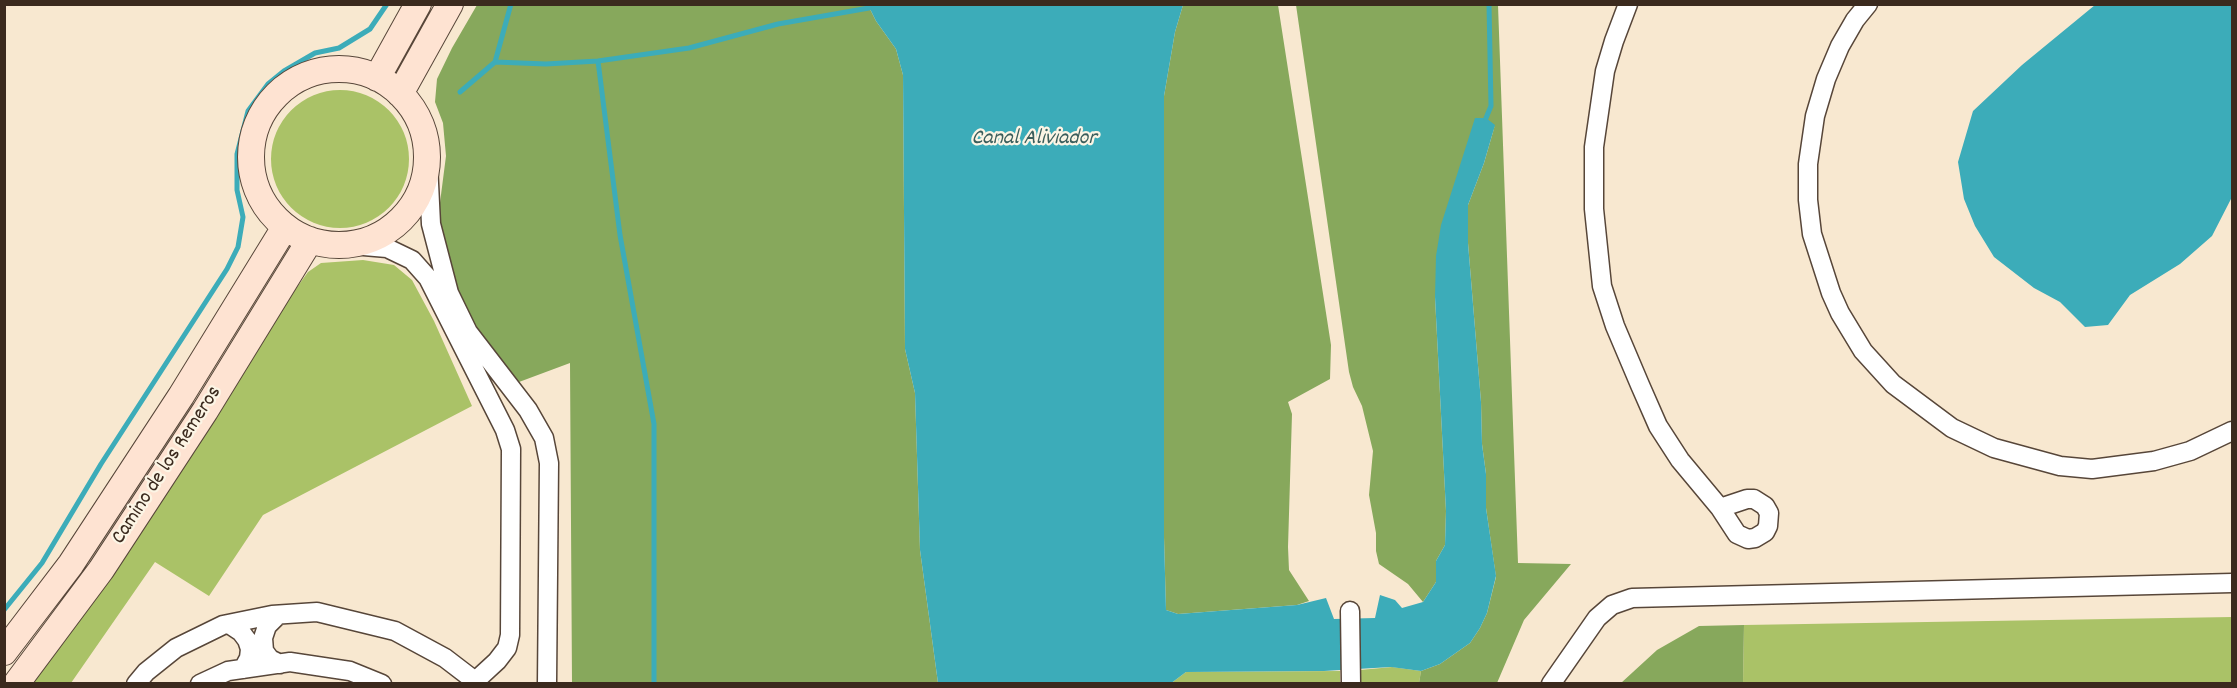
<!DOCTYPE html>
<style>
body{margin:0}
#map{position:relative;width:2237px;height:688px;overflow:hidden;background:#f8e8d0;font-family:Dekko,sans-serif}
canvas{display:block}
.frame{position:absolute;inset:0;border:6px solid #3b2a1e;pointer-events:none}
</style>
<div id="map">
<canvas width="2237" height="688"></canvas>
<div class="frame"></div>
</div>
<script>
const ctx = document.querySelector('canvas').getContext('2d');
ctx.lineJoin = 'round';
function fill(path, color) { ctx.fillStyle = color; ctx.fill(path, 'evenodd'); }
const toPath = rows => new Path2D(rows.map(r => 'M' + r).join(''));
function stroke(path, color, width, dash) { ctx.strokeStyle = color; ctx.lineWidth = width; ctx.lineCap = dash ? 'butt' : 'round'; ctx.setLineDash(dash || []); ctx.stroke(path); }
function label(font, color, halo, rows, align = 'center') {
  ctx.font = font + ' Dekko,sans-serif'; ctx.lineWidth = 4.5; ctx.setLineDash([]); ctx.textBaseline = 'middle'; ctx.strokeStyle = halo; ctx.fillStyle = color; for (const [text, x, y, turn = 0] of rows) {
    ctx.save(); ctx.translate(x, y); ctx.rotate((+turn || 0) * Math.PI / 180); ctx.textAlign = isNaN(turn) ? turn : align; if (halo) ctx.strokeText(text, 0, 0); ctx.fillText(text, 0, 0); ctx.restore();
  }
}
const green = toPath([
 '271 159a69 69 0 1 1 138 0a69 69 0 1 1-138 0Z',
 [363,260,394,265,412,280,434,321,472,406,263,515,209,596,155,562,71,683,30,684,274,319,308,272,321,263],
 [2232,617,2232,683,1743,684,1744,625],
 [1392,667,1421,671,1419,683,1360,683,1360,670],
 [1340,671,1340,683,1170,684,1186,672]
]);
const forest = toPath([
 [477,5,868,5,876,21,896,49,903,75,905,349,915,393,920,550,938,683,572,683,570,363,519,382,494,353,475,324,455,284,438,218,446,156,443,123,435,102,437,79,452,48],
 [1183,5,1278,5,1331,345,1330,379,1288,402,1292,414,1288,547,1289,570,1309,601,1297,605,1178,614,1166,610,1164,537,1164,96,1175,32],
 [1296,5,1498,5,1518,563,1571,564,1524,620,1497,683,1419,683,1421,671,1440,664,1470,643,1480,628,1487,613,1496,577,1486,508,1486,474,1482,444,1481,402,1468,243,1468,205,1484,163,1495,125,1435,297,1446,511,1445,545,1436,561,1436,582,1423,602,1408,584,1379,564,1376,551,1376,533,1369,495,1373,451,1362,406,1353,387,1349,372],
 [1744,625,1743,683,1621,683,1657,650,1699,626]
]);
const water = toPath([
 [868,5,1183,5,1175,32,1164,96,1164,537,1166,610,1178,614,1297,605,1326,598,1334,619,1375,618,1380,595,1395,600,1402,608,1423,602,1436,582,1436,561,1445,545,1446,511,1435,297,1436,256,1441,225,1475,118,1486,118,1495,125,1484,163,1468,205,1468,243,1481,402,1482,444,1486,474,1486,508,1496,576,1487,613,1480,628,1470,643,1440,664,1421,671,1391,667,1324,671,1186,672,1170,684,938,683,920,550,915,393,905,349,903,75,896,49,876,21],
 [2095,5,2232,5,2232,197,2212,236,2180,264,2130,295,2108,325,2085,327,2060,302,2034,288,1994,257,1975,226,1964,199,1958,162,1973,111,2022,65]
]);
const stream = toPath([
 [598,61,620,235,654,424,654,684],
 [495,62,546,64,598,61,689,48,778,24,869,8],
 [460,92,495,62,511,4],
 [1486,118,1491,106,1489,4],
 [4,610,42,563,101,464,227,269,238,247,243,217,237,190,237,154,248,111,268,84,284,71,315,53,339,48,370,29,387,4]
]);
const street = toPath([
 [1628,4,1614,41,1605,71,1594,147,1594,209,1602,286,1615,326,1640,385,1658,426,1680,460,1720,508,1737,534,1748,539,1755,538,1765,532,1768,526,1769,513,1765,506,1754,499,1747,499,1720,508],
 [1868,4,1855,20,1840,46,1826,79,1815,116,1808,164,1808,200,1812,234,1831,293,1840,313,1863,351,1893,384,1952,428,1994,448,2060,466,2092,469,2154,461,2190,451,2232,431],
 [428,163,431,224,449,293,468,332,528,410,544,438,549,463,547,684],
 [352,245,387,248,412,260,428,278,505,430,511,449,510,635,507,648,497,661,472,684],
 [1350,611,1351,684],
 [278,615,267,626,263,638,264,651,270,659,280,664],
 [229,624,241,632,247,640,250,649,249,658,243,669],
 [136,684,146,672,176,648,223,625,272,615,317,612,395,631,445,658,479,684],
 [200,684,228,671,290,662,350,671,382,684],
 [1551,684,1597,618,1612,605,1632,598,2232,583]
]);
const secondary = toPath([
 '251 157a88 88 0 1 1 176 0a88 88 0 1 1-176 0Z',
 [377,78,418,4],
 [400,94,450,4],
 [4,652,71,564,181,396,285,227],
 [16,684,101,570,205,411,310,240]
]);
const streetNames = [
 ["Camino de los Remeros",168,466,-57]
];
const waterNames = [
 ["Canal Aliviador",1034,140]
];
fill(green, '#aac267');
fill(forest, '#87a85c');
fill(water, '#3cacb9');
stroke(stream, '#3cacb9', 5);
stroke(street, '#574639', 21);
stroke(secondary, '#574639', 28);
stroke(street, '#fff', 18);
stroke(secondary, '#fee3d2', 26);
label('21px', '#3b2a1e', '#fcf5e5', streetNames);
label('italic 22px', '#3b5e5c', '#fcf5e5', waterNames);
</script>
